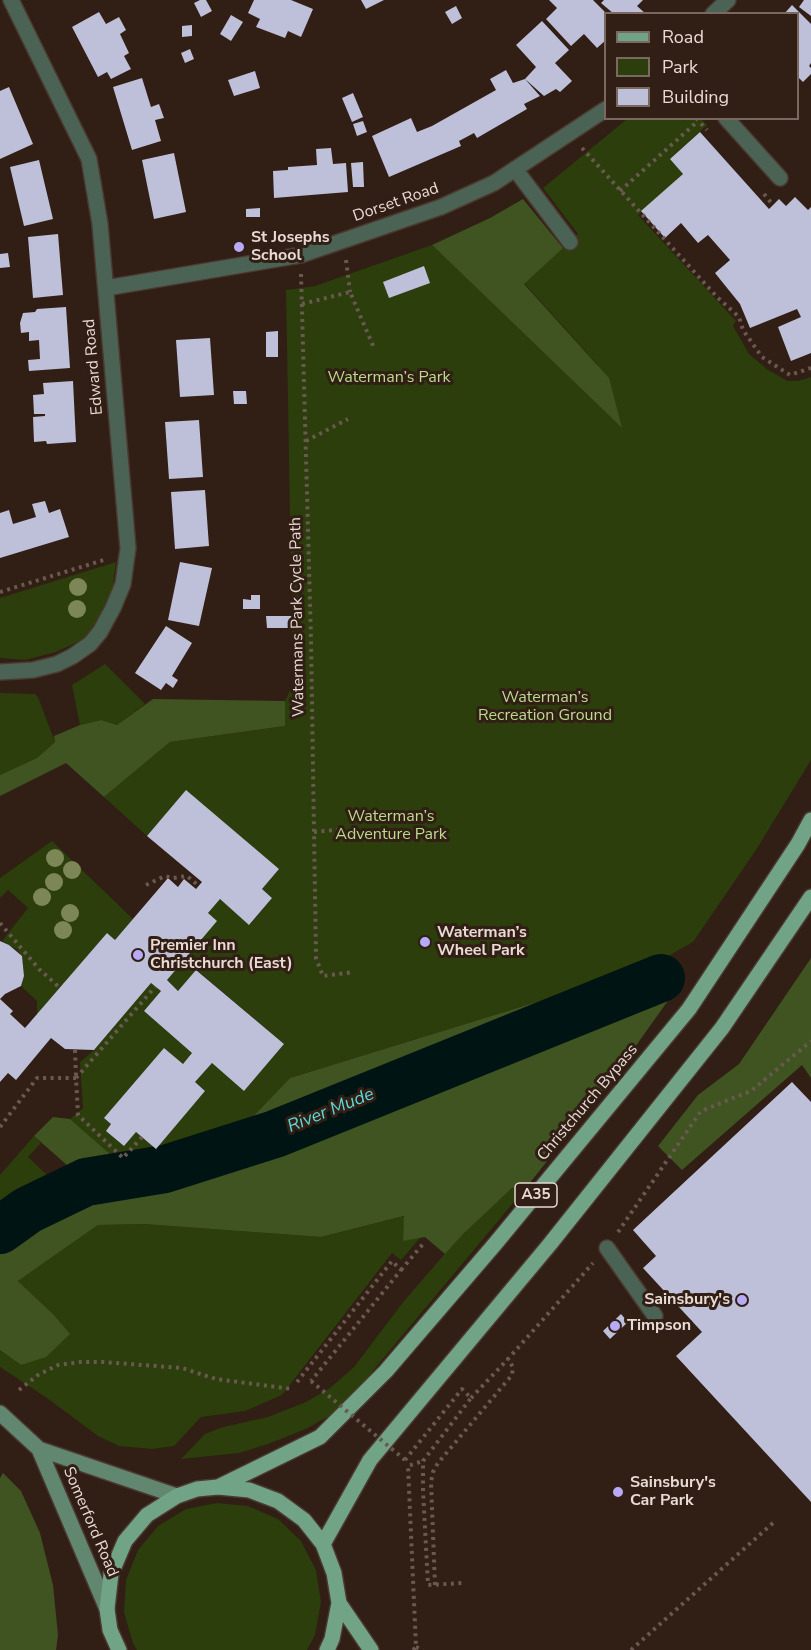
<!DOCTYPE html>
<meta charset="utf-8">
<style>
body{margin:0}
#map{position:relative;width:811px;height:1650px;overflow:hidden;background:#311e14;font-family:"Nunito Sans",sans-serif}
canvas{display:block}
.legend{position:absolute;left:604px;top:12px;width:195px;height:108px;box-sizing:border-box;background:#311e14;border:2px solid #7a6961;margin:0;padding:8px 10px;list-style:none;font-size:18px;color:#e8dad4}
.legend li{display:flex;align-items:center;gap:12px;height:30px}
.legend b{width:30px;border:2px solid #7a6961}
</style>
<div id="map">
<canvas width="811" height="1650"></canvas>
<ul class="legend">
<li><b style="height:8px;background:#71a387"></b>Road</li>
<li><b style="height:16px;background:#2b3e0b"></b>Park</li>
<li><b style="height:16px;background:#bebfd8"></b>Building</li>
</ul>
</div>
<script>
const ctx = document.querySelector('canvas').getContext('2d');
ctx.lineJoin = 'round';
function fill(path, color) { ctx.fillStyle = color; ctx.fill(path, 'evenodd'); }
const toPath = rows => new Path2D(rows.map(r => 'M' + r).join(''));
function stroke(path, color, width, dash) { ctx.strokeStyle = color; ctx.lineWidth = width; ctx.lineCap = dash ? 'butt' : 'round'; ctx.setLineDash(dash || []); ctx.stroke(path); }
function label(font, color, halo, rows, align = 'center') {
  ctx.font = font + ' "Nunito Sans",sans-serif'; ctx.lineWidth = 6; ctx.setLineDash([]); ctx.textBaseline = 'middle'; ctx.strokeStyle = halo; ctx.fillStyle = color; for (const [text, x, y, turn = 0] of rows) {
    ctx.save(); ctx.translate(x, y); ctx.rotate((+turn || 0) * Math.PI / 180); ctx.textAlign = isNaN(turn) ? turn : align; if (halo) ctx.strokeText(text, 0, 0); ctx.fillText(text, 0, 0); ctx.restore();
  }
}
const green = toPath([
 [627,119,701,119,707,125,670,159,683,174,638,215,736,321,733,326,749,354,768,370,788,381,798,381,811,377,811,760,756,850,693,942,647,968,290,1078,219,1152,133,1174,70,1119,83,1108,80,1062,94,1050,151,983,161,991,144,1011,192,1053,183,1064,164,1048,111,1124,124,1146,136,1132,156,1148,205,1091,195,1082,212,1063,244,1091,284,1044,197,970,178,991,167,980,208,913,220,899,250,925,272,898,262,889,279,869,147,836,104,797,170,742,285,726,285,701,293,684,286,290,315,286,432,245,621,427,597,364,524,283,578,234,543,188],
 [116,562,112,593,97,622,82,640,56,652,25,660,0,658,0,598],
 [105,664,145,704,117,725,101,720,80,725,72,685],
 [0,693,35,694,38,697,55,742,37,758,0,775],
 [52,841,133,919,115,940,107,933,37,1016,37,1001,21,986,24,976,22,956,16,949,2,941,28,908,8,890,0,898,0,878],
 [34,1136,41,1143,28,1157,65,1192,28,1210,0,1230,0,1175],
 [529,1184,361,1385,329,1416,306,1429,268,1444,239,1453,181,1459,205,1434,223,1427,268,1417,306,1402,330,1388,354,1367,404,1301,462,1234,512,1188],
 [405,1216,403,1240,420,1238,401,1260,392,1253,282,1395,245,1411,201,1417,174,1446,152,1449,119,1446,98,1436,47,1398,0,1367,0,1350,21,1365,69,1334,54,1315,18,1281,98,1225,144,1224,321,1237],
 [217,1503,248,1506,278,1519,301,1541,316,1570,321,1602,315,1635,307,1650,137,1650,133,1643,124,1612,126,1580,138,1550,158,1526,186,1509]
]);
const forest = toPath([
 [523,199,563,248,524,284,609,378,622,428,432,245,490,218],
 [153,699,285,701,285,726,170,742,104,797,66,763,0,796,0,775,37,758,55,742,54,736,80,725,101,720,117,725],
 [811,958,811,1078,802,1065,682,1170,658,1146,698,1095,739,1064],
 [656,963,669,968,677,988,613,1078,529,1184,512,1188,463,1234,445,1254,425,1237,403,1241,404,1216,321,1237,144,1224,98,1225,18,1281,54,1315,70,1334,46,1357,21,1365,0,1350,0,1230,28,1210,86,1182,34,1136,53,1117,70,1119,133,1174,219,1152,290,1078,647,968],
 [3,1473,21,1491,40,1533,53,1585,58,1635,56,1650,0,1650,0,1478]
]);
const river = toPath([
 [0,1230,28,1210,86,1182,165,1169,275,1134,661,978]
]);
const building = toPath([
 [200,0,206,0,212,11,201,17,194,3],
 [254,0,291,0,313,9,301,37,288,31,285,38,256,27,260,19,248,13],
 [361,0,384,0,366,9],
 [549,0,593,0,606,13,606,40,597,48,584,34,571,46,546,19,557,8],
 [604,0,643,0,637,6,646,14,614,14,601,3],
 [804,0,811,0,811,16,799,7],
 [792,5,811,24,811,63,809,66,811,68,811,74,803,82,798,77,798,14,784,14],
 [456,6,462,18,452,24,445,12],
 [99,12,106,24,119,17,126,30,120,34,129,53,124,56,131,69,111,79,107,72,98,77,72,27],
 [231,15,243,22,231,41,220,34],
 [542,21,569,50,555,63,572,81,560,92,556,89,544,96,525,79,540,96,524,104,527,109,477,138,474,133,459,141,461,146,389,177,372,136,411,118,417,132,432,126,496,90,490,79,506,70,513,83,525,79,536,67,516,45],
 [192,25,192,36,182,37,182,26],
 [190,49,194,59,185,63,181,53],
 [255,71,260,88,234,96,228,80],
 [142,78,151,107,159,104,164,118,155,120,161,141,132,150,113,87],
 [9,87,33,144,0,159,0,91],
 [353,93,363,117,352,122,342,98],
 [363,121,367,132,357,136,353,124],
 [700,132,769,209,779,199,786,206,795,197,808,210,811,207,811,353,791,361,778,327,801,317,797,309,750,328,740,304,715,273,730,260,708,235,698,243,681,223,665,238,641,211,683,174,670,159],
 [331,148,333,164,346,163,348,192,274,198,273,171,288,170,288,167,317,165,316,149],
 [174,153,186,212,154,219,142,160],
 [39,160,53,219,24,226,10,167],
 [363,162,364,187,353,187,351,163],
 [260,208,260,217,246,217,246,209],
 [58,234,63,295,33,298,28,237],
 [8,253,10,267,0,268,0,254],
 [424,266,430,283,389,298,383,282],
 [66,307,70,368,29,371,28,360,40,359,39,340,29,341,29,332,21,333,20,323,23,313,35,312,37,309],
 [278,331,278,357,266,357,266,332],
 [210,338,214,395,180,397,176,340],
 [73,381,76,442,47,444,46,441,34,442,33,417,45,416,45,414,34,414,33,395,44,394,43,383],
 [233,391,246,391,247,404,234,404],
 [199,420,203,477,169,479,165,422],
 [205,490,209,546,175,549,171,492],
 [45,501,49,513,60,509,69,537,0,558,0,513,9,510,13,524,36,517,32,504],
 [180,562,212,568,199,626,168,620],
 [251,595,260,595,260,609,243,609,243,599,251,600],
 [266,616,292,616,292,628,267,628],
 [166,626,192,643,172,676,178,680,173,688,166,683,161,690,135,673],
 [186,790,279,869,262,889,272,898,249,925,220,899,208,913,217,921,167,980,178,991,196,970,284,1044,244,1091,212,1063,195,1082,205,1091,156,1149,136,1132,124,1146,106,1131,111,1124,104,1118,164,1048,183,1064,192,1053,144,1011,161,991,151,983,94,1050,65,1049,51,1038,16,1080,8,1073,0,1082,0,941,9,945,22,956,24,976,21,986,5,994,0,999,13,1011,10,1014,25,1028,107,933,115,940,168,878,178,887,184,879,196,889,202,882,147,836],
 [792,1082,811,1102,811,1502,676,1356,702,1332,643,1268,656,1256,633,1230],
 [621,1314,628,1322,610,1339,603,1331]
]);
const path = toPath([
 [696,118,707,130],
 [582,148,717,297,739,317,743,330,762,357,790,375,811,368],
 [620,191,698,121],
 [764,194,773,205],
 [346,260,350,292],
 [301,274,311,640,316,958,323,976,354,972],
 [302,304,350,292,374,348],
 [306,441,348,419],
 [0,592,107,559],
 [314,832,345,829],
 [146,885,165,876,173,878,187,876,199,886],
 [0,923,39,969,60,988],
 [75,1050,76,1077],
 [76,1078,155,987],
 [0,1127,37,1078,76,1078,78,1115,123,1158,142,1137],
 [618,1232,701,1111,751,1091,811,1041],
 [401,1270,423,1244],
 [297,1382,392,1261,401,1270,311,1381],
 [19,1390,38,1375,58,1365,80,1362,103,1362,182,1368,216,1379,292,1389],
 [471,1398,508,1359],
 [405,1460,462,1389,471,1398,423,1461,423,1490,428,1585,463,1583],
 [435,1585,431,1482,433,1472,438,1463,512,1375,513,1367,508,1359,593,1263],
 [416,1647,423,1650],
 [413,1650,416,1647,408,1466,423,1461],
 [631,1650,774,1522]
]);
const lane = toPath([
 [726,118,780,178],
 [515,169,570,242],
 [607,1248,655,1316]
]);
const street = toPath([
 [713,14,728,0],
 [106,288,301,255,441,207,494,183,606,109],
 [0,672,33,670,57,664,73,656,90,644,100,632,113,608,123,584,128,548,100,224,89,159,11,0]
]);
const secondary = toPath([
 [0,1413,39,1449,177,1496],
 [39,1449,107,1609]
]);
const primary = toPath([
 [218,1487,320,1437,386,1371,495,1244,689,1009,798,844,811,820],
 [323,1544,370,1460,550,1244,722,1028,811,897],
 [339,1603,371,1650],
 [119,1650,110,1630,107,1609,111,1574,125,1541,147,1515,177,1496,197,1489,218,1487,249,1490,278,1501,304,1520,323,1544,334,1573,339,1603,332,1639,327,1650]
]);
const pathBridge = toPath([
 [311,1381,405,1460]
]);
const trees = [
 [78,587],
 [77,609],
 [55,858],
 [72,870],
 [54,882],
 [42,897],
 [70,913],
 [63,930]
];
const markers = [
 [239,247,6,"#b7abf8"],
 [425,942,6,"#b7abf8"],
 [138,955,6,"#b7abf8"],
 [742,1300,6,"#b7abf8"],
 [615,1326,6,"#b7abf8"],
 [618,1492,6,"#b7abf8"]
];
const shields = [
 [536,1195,42]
];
const shieldNames = [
 ["A35",536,1195]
];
const streetNames = [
 ["Dorset Road",396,203,-19],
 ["Edward Road",94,367,-95],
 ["Watermans Park Cycle Path",298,617,-91],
 ["Christchurch Bypass",588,1103,-50],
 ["Somerford Road",90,1522,67]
];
const poiNames = [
 ["St Josephs",251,238],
 ["School",251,256],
 ["Waterman’s",437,933],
 ["Wheel Park",437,951],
 ["Premier Inn",150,946],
 ["Christchurch (East)",150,964],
 ["Sainsbury's",730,1300,"right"],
 ["Timpson",627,1326],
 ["Sainsbury's",630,1483],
 ["Car Park",630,1501]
];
const parkNames = [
 ["Waterman’s Park",389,378],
 ["Waterman’s",545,698],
 ["Recreation Ground",545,716],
 ["Waterman’s",391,817],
 ["Adventure Park",391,835]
];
const waterNames = [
 ["River Mude",331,1111,-22]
];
fill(green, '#2b3e0b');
fill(forest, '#3f5421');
stroke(river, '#001414', 48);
fill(building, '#bebfd8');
stroke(lane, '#4b382f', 18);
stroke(street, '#4b382f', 18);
stroke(secondary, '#4b382f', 18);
stroke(primary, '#4b382f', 18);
stroke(path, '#6a5950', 4, [3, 4.5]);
stroke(lane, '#4b6355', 15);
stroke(street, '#4b6355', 15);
stroke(secondary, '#618771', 15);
stroke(primary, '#71a387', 15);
stroke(pathBridge, '#6a5950', 4, [3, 4.5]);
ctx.fillStyle = '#7c8657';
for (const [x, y] of trees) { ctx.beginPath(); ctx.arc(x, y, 9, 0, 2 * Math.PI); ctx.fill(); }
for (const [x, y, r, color] of markers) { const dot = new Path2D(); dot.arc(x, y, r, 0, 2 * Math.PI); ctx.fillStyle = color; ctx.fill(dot); stroke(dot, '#311e14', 2); }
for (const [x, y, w] of shields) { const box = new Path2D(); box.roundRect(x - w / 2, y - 12, w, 24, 4.5); ctx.fillStyle = '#311e14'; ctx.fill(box); stroke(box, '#e8dad4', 1.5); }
label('bold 15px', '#e8dad4', null, shieldNames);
label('16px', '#e8dad4', '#311e14', streetNames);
label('bold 16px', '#e8dad4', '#311e14', poiNames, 'left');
label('16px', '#b9dc8d', '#311e14', parkNames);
label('italic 18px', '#5bd9db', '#311e14', waterNames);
</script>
